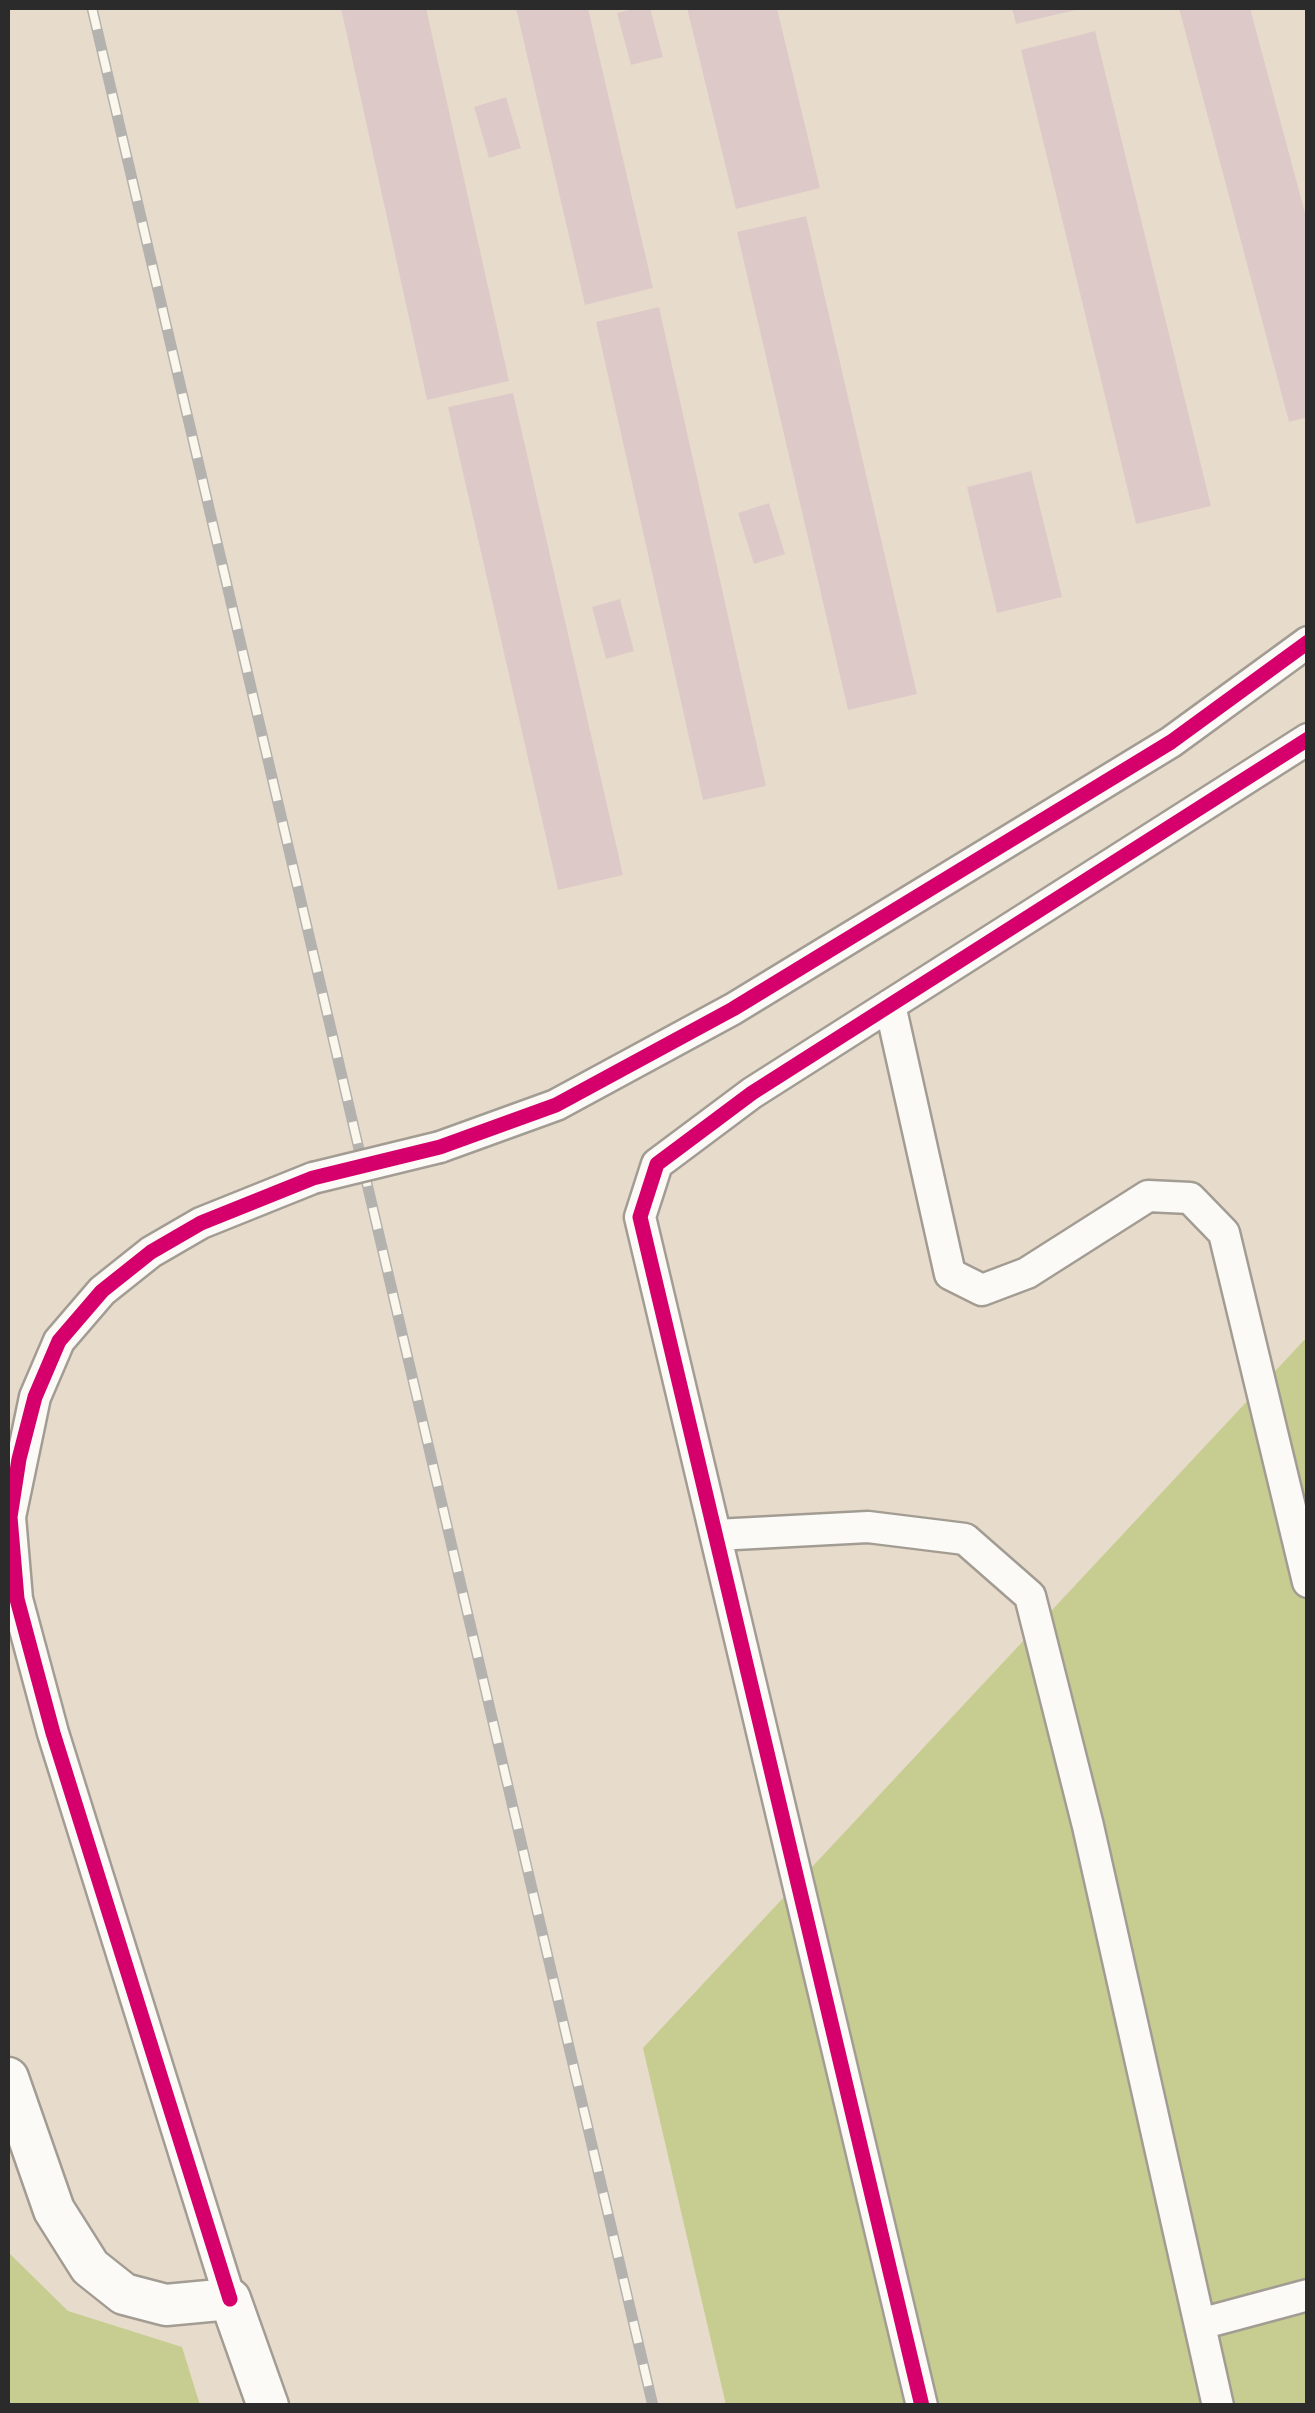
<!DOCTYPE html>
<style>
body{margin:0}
#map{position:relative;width:1315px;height:2413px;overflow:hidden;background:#e7dccc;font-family:Mali,sans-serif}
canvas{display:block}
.frame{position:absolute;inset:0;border:10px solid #2b2b2b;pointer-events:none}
</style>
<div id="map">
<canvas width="1315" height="2413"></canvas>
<div class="frame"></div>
</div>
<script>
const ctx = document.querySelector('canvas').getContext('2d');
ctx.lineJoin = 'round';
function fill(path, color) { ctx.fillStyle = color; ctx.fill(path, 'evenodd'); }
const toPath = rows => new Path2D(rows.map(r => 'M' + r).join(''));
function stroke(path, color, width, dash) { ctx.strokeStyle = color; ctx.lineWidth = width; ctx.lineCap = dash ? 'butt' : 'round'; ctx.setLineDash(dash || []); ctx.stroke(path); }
const green = toPath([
 [1307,1337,1307,2405,726,2405,643,2048],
 [8,2252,68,2311,182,2347,200,2405,8,2405]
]);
const building = toPath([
 [341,8,426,8,509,381,427,400],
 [516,8,588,8,653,288,585,305],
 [638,8,650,8,663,57,631,65,617,13],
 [687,8,777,8,820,188,736,209],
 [1012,8,1080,8,1080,9,1016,24],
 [1179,8,1250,8,1308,224,1308,417,1289,422],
 [1095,31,1211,506,1136,524,1021,50],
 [506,97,521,148,489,158,474,107],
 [806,216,917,694,848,710,737,232],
 [659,307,766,786,703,800,596,322],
 [513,393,623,875,558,890,448,407],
 [1031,471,1062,597,997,613,967,487],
 [769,503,785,554,754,564,738,513],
 [620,599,634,651,606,659,592,607]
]);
const minor = toPath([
 [890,1005,950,1274,982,1290,1027,1273,1148,1196,1190,1198,1224,1233,1308,1582],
 [440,1147,556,1105,733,1009,1171,742,1308,642],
 [716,1535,868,1527,965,1539,1030,1596,1088,1826,1218,2406],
 [230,2299,53,1733,17,1599,10,1517,35,1397,59,1341,102,1291,151,1252,201,1223,313,1178],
 [1200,2324,1308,2295],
 [922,2406,640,1217,657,1164,752,1093,1308,739]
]);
const tertiary = toPath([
 [8,2078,54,2210,90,2267,124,2294,166,2305,230,2299,268,2406]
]);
const rail = toPath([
 [92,8,653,2406]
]);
const minorBridge = toPath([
 [313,1178,440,1147]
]);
const cycleway = toPath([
 [230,2299,53,1733,17,1599,10,1517,19,1459,35,1397,59,1341,102,1291,151,1252,201,1223,313,1178,440,1147,556,1105,733,1009,1171,742,1308,642],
 [922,2406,640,1217,657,1164,752,1093,1308,739]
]);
fill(green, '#c7cc91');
fill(building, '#ddcac8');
stroke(minor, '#a39c93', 35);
stroke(tertiary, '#a39c93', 45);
stroke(minor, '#fbfaf7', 30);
stroke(tertiary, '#fbfaf7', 40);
stroke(rail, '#b3b2af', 11);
stroke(rail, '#fbf7ec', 8, [22]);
stroke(minorBridge, '#a39c93', 35, []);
stroke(minorBridge, '#fbfaf7', 30);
stroke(cycleway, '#d6006c', 15);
</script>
